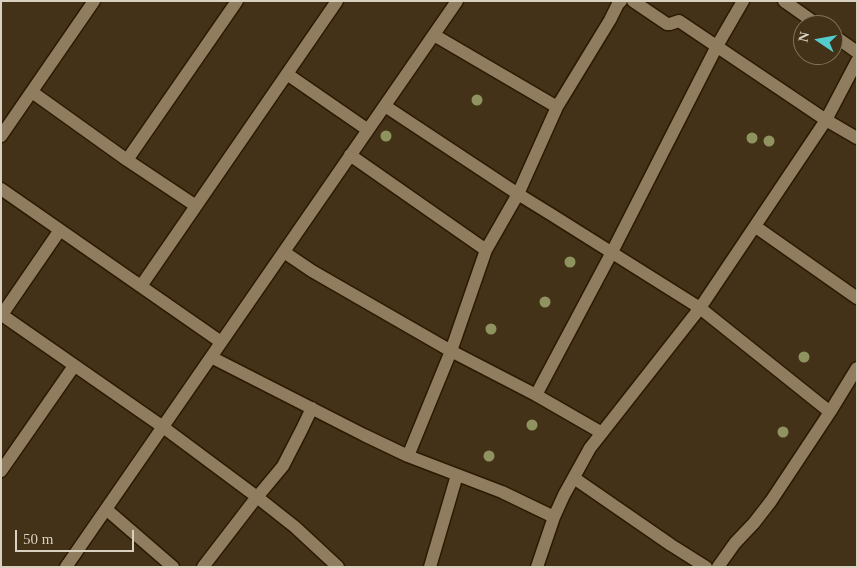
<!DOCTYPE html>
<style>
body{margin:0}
#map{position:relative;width:858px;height:568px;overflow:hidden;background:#433217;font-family:"Times New Roman",serif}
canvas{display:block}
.frame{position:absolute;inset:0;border:2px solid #dad0c0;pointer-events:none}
.north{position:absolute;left:793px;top:15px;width:50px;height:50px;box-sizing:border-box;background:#433217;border:1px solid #7f715b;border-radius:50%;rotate:282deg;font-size:14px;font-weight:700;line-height:20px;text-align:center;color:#dad0c0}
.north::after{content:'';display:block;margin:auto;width:18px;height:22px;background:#52cdcc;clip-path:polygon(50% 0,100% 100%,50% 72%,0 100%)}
.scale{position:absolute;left:15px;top:530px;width:119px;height:22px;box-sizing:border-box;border:2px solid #dad0c0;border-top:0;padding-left:6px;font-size:15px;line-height:18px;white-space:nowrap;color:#dad0c0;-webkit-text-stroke:4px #433217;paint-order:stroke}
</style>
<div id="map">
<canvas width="858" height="568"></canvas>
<div class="frame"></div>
<div class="north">N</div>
<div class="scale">50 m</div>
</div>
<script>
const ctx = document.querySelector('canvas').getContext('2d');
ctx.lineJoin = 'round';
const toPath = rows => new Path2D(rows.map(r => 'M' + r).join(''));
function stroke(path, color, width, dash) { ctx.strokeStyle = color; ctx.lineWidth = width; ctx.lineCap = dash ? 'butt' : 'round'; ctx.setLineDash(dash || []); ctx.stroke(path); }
const minor = toPath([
 [633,1,667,24,670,24,679,21,682,23,826,120,857,138],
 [784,1,818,25],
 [434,35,557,107],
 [833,35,857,52],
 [287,74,368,130],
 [32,92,127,160,196,206],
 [385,106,518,194,552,215,700,308,830,412],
 [1,136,94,1],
 [350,155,486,250],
 [127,160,237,1],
 [1,189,221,342],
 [756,227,857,298],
 [284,252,312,271,451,351,536,395,602,433],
 [141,286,337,1],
 [2,315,163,427,257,497,295,527,338,567],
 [1,316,60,230],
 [211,357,364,435,408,456,502,492,554,517],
 [536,395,612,252,717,46,743,1],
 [408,456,451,351,486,250,518,194,557,107,610,20,618,4,621,1],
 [1,471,74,366],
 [574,478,671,545,706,567],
 [106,509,173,567],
 [66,567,457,1],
 [203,567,253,502,283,466,302,429,312,408],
 [430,567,457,475],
 [537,567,554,517,564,495,590,448,700,308,826,120,857,61],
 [718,567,735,543,754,523,771,501,830,412,857,368]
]);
const trees = [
 [477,100],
 [386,136],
 [752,138],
 [769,141],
 [570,262],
 [545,302],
 [491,329],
 [804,357],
 [532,425],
 [783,432],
 [489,456]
];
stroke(minor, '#291a00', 15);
stroke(minor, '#907d60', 12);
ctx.fillStyle = '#8f9360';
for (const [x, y] of trees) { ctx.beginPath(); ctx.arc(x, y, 5.5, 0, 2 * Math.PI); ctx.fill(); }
</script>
